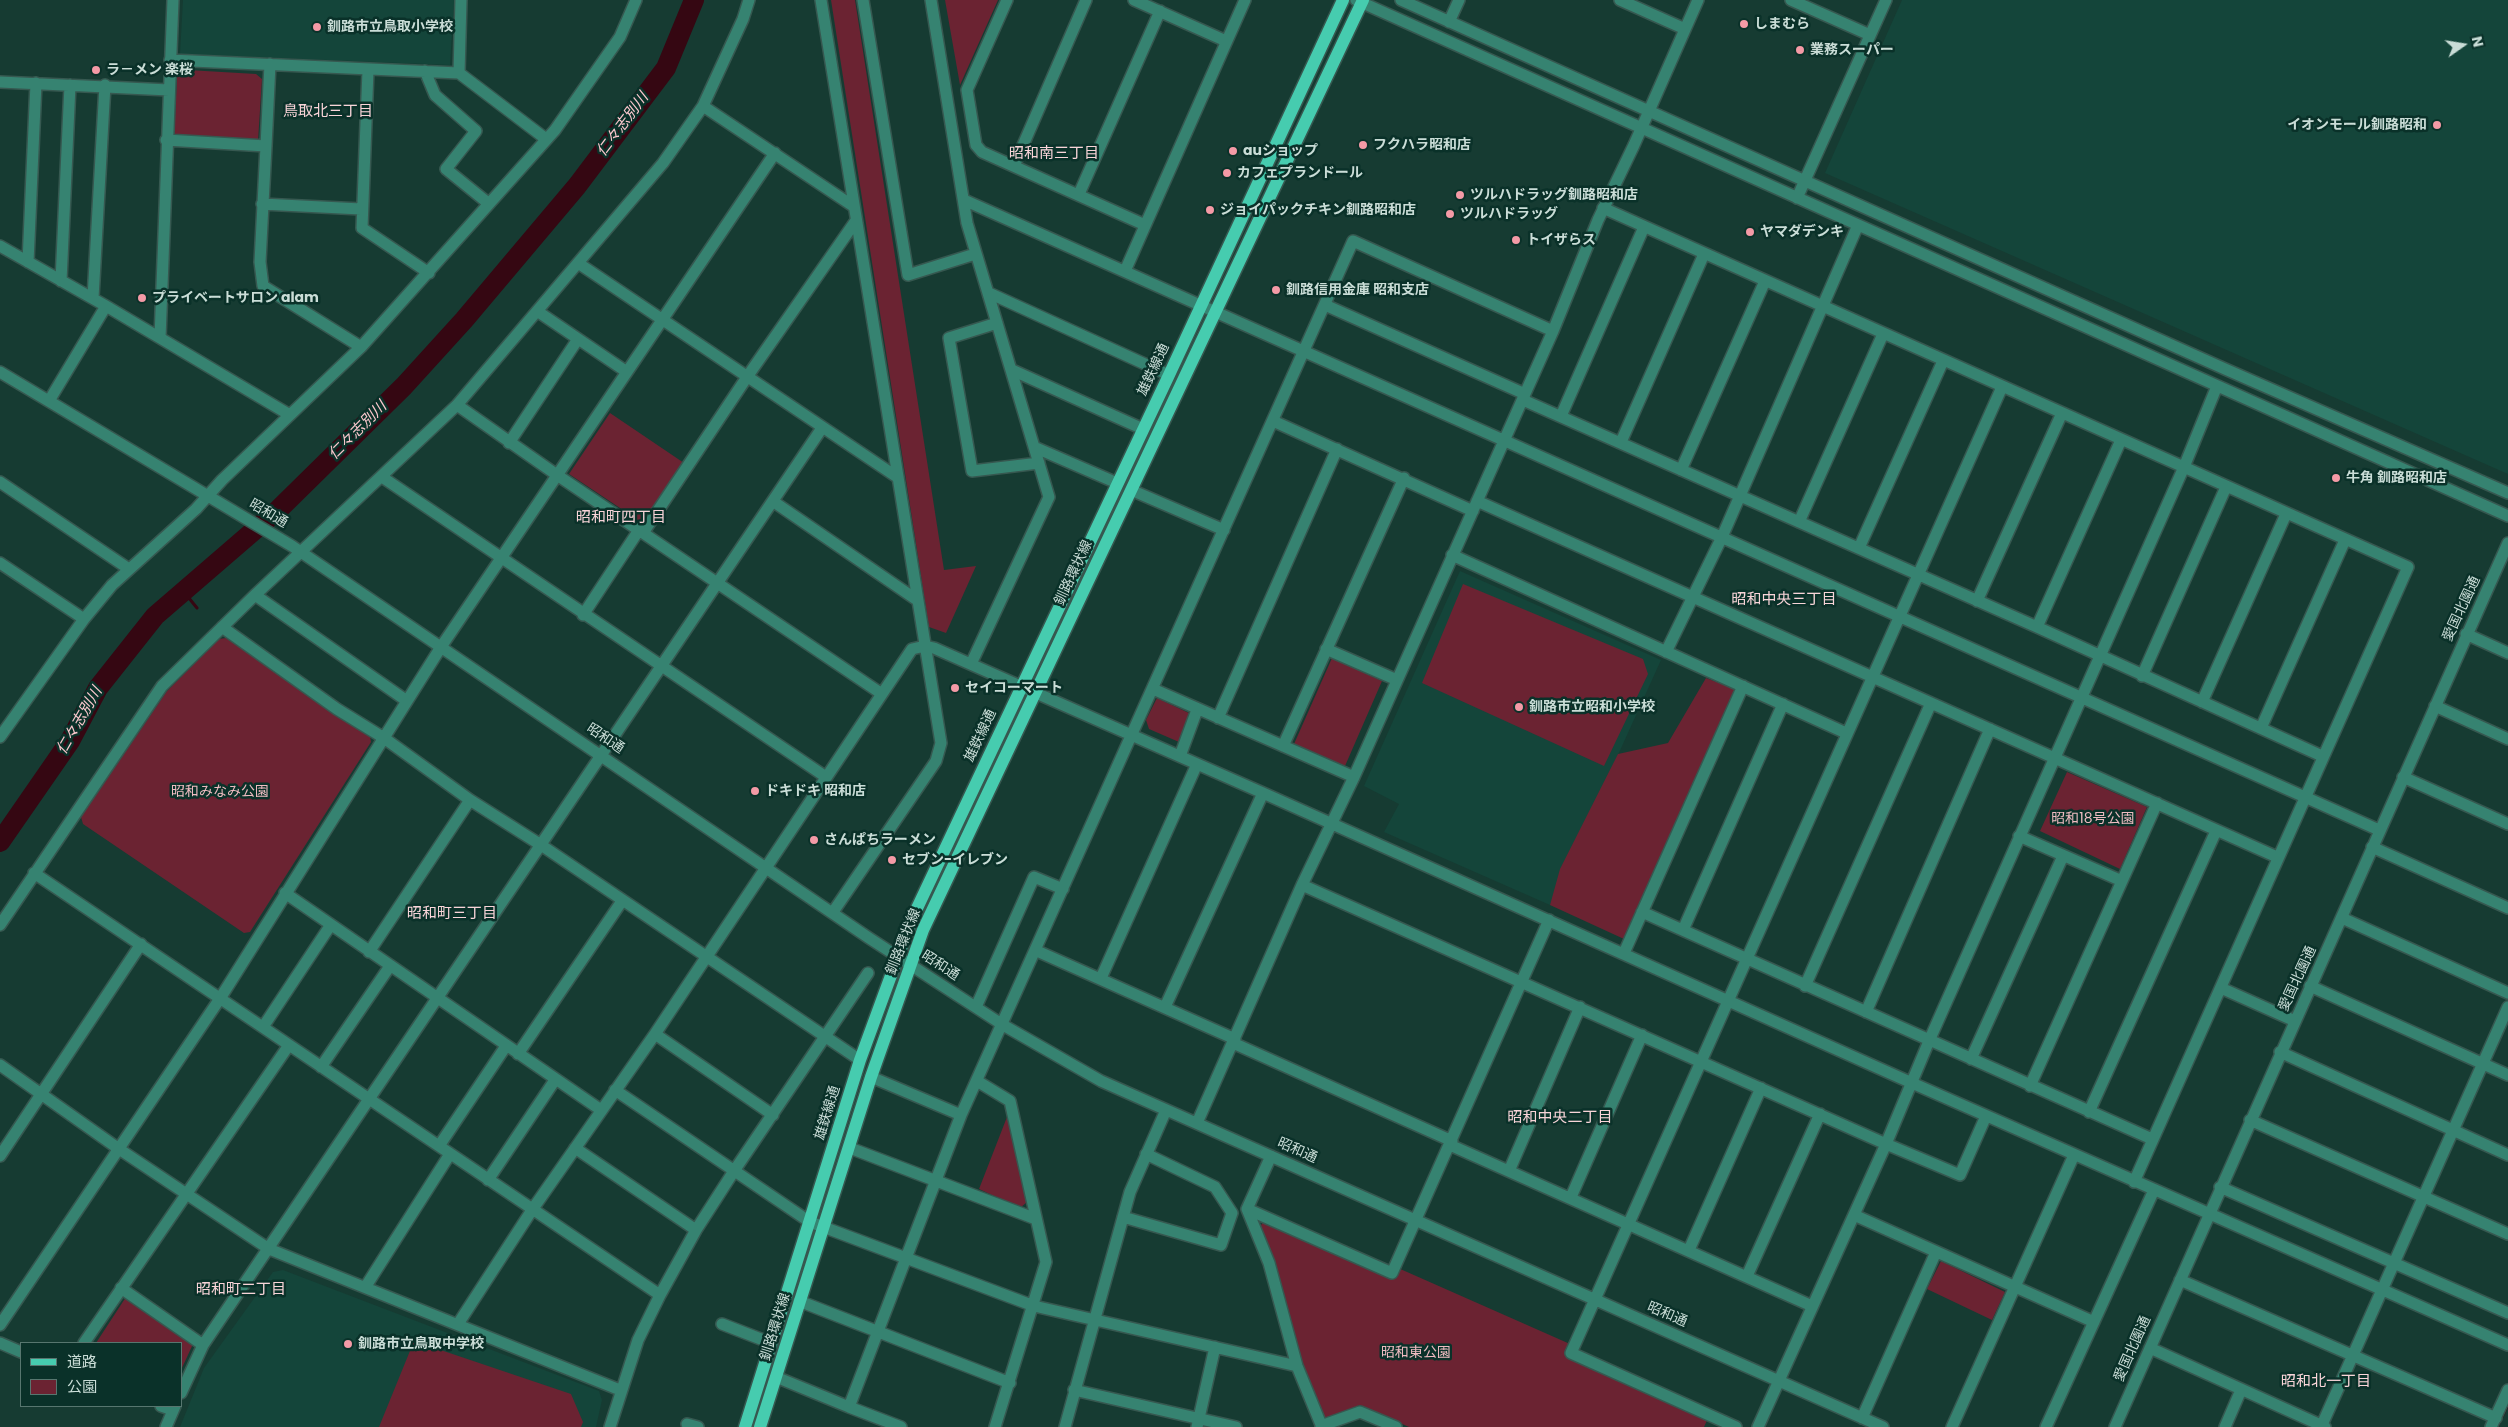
<!DOCTYPE html>
<meta charset="utf-8">
<style>
body{margin:0}
#map{position:relative;width:2508px;height:1427px;overflow:hidden;background:#163b32;font-family:Poppins,"Noto Sans JP",sans-serif}
canvas{display:block}
.legend{position:absolute;left:20px;top:1342px;width:162px;height:65px;box-sizing:border-box;background:#0a3129;border:1px solid #57766f;margin:0;padding:6px 9px;list-style:none;font-size:15px;color:#caddd7}
.legend li{display:flex;align-items:center;gap:10px;height:25px}
.legend b{width:25px;border:1px solid #57766f}
.north{position:absolute;left:2438px;top:20px;width:50px;height:50px;-webkit-text-stroke:4px #0a3129;paint-order:stroke;rotate:77deg;font-size:14px;font-weight:700;line-height:20px;text-align:center;color:#caddd7}
.north::after{content:'';display:block;margin:auto;width:18px;height:22px;background:#caddd7;clip-path:polygon(50% 0,100% 100%,50% 72%,0 100%)}
</style>
<div id="map">
<canvas width="2508" height="1427"></canvas>
<ul class="legend">
<li><b style="height:6px;background:#46ccaf"></b>道路</li>
<li><b style="height:14px;background:#6b2332"></b>公園</li>
</ul>
<div class="north">N</div>
</div>
<script>
const ctx = document.querySelector('canvas').getContext('2d');
ctx.lineJoin = 'round';
function fill(path, color) { ctx.fillStyle = color; ctx.fill(path, 'evenodd'); }
const toPath = rows => new Path2D(rows.map(r => 'M' + r).join(''));
function stroke(path, color, width, dash) { ctx.strokeStyle = color; ctx.lineWidth = width; ctx.lineCap = dash ? 'butt' : 'round'; ctx.setLineDash(dash || []); ctx.stroke(path); }
function label(font, color, halo, rows, align = 'center') {
  ctx.font = font + ' Poppins,"Noto Sans JP",sans-serif'; ctx.lineWidth = 5; ctx.setLineDash([]); ctx.textBaseline = 'middle'; ctx.strokeStyle = halo; ctx.fillStyle = color; for (const [text, x, y, turn = 0] of rows) {
    ctx.save(); ctx.translate(x, y); ctx.rotate((+turn || 0) * Math.PI / 180); ctx.textAlign = isNaN(turn) ? turn : align; if (halo) ctx.strokeText(text, 0, 0); ctx.fillText(text, 0, 0); ctx.restore();
  }
}
const built = toPath([
 [183,0,454,0,450,65,180,54],
 [1902,0,2508,0,2508,474,1825,173],
 [1460,571,1661,660,1550,905,1384,832,1399,804,1364,786],
 [283,1270,599,1391,602,1400,596,1427,180,1427,204,1368,273,1272]
]);
const green = toPath([
 [831,0,855,0,944,570,976,566,946,633,929,627],
 [945,0,998,0,960,85],
 [188,70,256,74,262,79,258,141,174,136,177,77],
 [610,413,684,463,644,524,569,474],
 [1463,584,1643,659,1648,674,1604,766,1422,683],
 [226,638,370,736,371,742,250,932,244,933,83,824,81,817,167,691,219,639],
 [1332,658,1382,681,1345,766,1294,744],
 [1706,678,1738,690,1624,939,1550,905,1560,869,1618,754,1668,743],
 [1157,698,1191,714,1179,742,1149,729,1146,720],
 [2067,772,2147,807,2120,869,2040,831],
 [1007,1117,1027,1202,1020,1208,979,1189],
 [1264,1221,1393,1277,1398,1268,1570,1344,1566,1354,1708,1418,1704,1427,1409,1427,1360,1405,1325,1420,1303,1365,1274,1263,1259,1228],
 [1941,1261,2005,1292,1992,1320,1927,1289],
 [126,1297,193,1344,181,1370,181,1343,96,1343],
 [414,1341,571,1394,583,1422,581,1427,379,1427]
]);
const stream = toPath([
 [184,592,197,608],
 [2497,1427,2508,1404]
]);
const river = toPath([
 [0,842,70,741,98,688,155,616,279,509,404,386,464,320,577,186,666,68,694,0]
]);
const minor = toPath([
 [821,0,941,743,936,761,833,912],
 [863,0,908,275,975,254],
 [931,0,967,223,1049,497,971,664],
 [1007,0,967,90,976,145,982,152,1145,225],
 [1134,0,1226,41],
 [1356,0,2508,516],
 [1401,0,2225,369,2508,493],
 [1620,0,1685,29],
 [1791,0,1870,35],
 [1449,22,1459,0],
 [170,60,459,73,461,0],
 [368,70,362,228,429,273],
 [425,71,435,95,476,131,446,169,488,203],
 [459,73,546,139],
 [0,82,169,90],
 [703,106,853,206],
 [166,140,266,146,260,262,263,286,361,347],
 [266,146,270,64],
 [1014,166,1086,0],
 [1079,194,1160,11],
 [1797,198,1886,0],
 [964,200,2379,830],
 [262,204,361,209],
 [1603,208,2408,567,2134,1182],
 [0,246,106,306,290,415],
 [28,262,36,83],
 [578,263,897,477],
 [1125,271,1245,0],
 [61,281,70,85],
 [989,293,1169,375],
 [93,298,105,85],
 [1325,305,1525,394],
 [537,311,627,372],
 [997,323,949,338,972,471,1039,463],
 [160,338,173,0],
 [1012,370,1143,429],
 [0,372,292,546,869,938,1003,1025,1101,1081,1883,1427],
 [1523,400,2037,627,2322,756],
 [49,401,106,306],
 [457,405,557,475,882,694],
 [1561,416,1644,227],
 [1273,421,1473,511],
 [1621,442,1704,254],
 [509,443,578,339],
 [1034,447,1117,483],
 [1681,470,1765,281],
 [382,477,826,777],
 [0,482,129,569],
 [1131,490,1224,530],
 [1477,501,2277,857],
 [774,502,917,600],
 [1799,522,1883,334],
 [643,533,747,377,855,222],
 [1859,548,1943,361],
 [1452,555,1846,733],
 [0,563,84,619],
 [255,595,407,701],
 [1977,601,2062,413],
 [583,615,639,530],
 [222,627,337,709,384,738,470,800,541,845,860,1060],
 [2037,627,2121,440],
 [2466,634,2508,653],
 [1326,649,1397,680],
 [1666,652,1722,537,1858,225],
 [2142,676,2226,487],
 [1153,689,1354,777],
 [2202,702,2286,514],
 [2435,706,2508,739],
 [1218,718,1337,449],
 [2261,728,2345,540],
 [0,737,84,619,112,585,196,509,222,480,361,347,555,130,620,37,636,0],
 [1283,746,1404,478],
 [1180,756,1197,710],
 [2403,777,2508,824],
 [2019,836,2122,881],
 [2372,847,2508,908],
 [34,873,660,1295],
 [1302,885,1886,1144,1960,1175,1986,1116],
 [285,893,601,1110],
 [1642,912,2152,1139],
 [2342,918,2508,993],
 [0,925,162,686,255,595,457,405,663,163,703,106,743,19,749,0],
 [1683,930,1783,704],
 [1037,951,1235,1039],
 [369,952,470,800],
 [1624,953,1743,686],
 [1101,978,1197,764],
 [1805,986,1931,703],
 [2310,986,2508,1075],
 [2221,988,2295,1021],
 [976,1007,1034,877,1063,889],
 [1165,1007,1263,793],
 [1866,1012,1990,729],
 [263,1027,330,926],
 [655,1034,773,1115],
 [1233,1043,1452,1141],
 [2280,1052,2508,1155],
 [518,1054,622,901],
 [1971,1059,2063,856],
 [0,1065,119,1149,269,1249,620,1390],
 [321,1067,390,966],
 [871,1077,961,1115],
 [977,1081,1010,1101,1046,1262,995,1427],
 [2030,1086,2157,803],
 [615,1090,810,1222,1034,1306,1297,1366],
 [2089,1112,2216,831],
 [2250,1120,2508,1234],
 [1197,1123,1302,885,1354,777,1553,331,1598,220,1634,145,1698,0],
 [1450,1145,1812,1306],
 [439,1146,506,1046],
 [575,1148,696,1230],
 [850,1148,1036,1219],
 [0,1156,141,944],
 [1271,1156,1247,1209,1392,1273,1549,920],
 [1509,1171,1580,1007],
 [488,1180,555,1080],
 [2220,1187,2508,1313],
 [1571,1197,1642,1035],
 [1247,1209,1269,1263,1297,1366,1322,1427],
 [1854,1215,2094,1322],
 [1123,1217,1221,1245,1232,1213,1215,1187,1146,1154],
 [1689,1250,1761,1088],
 [1747,1276,1820,1114],
 [2180,1280,2496,1418],
 [366,1286,450,1154],
 [121,1288,203,1345],
 [799,1301,1010,1383],
 [458,1324,532,1210,655,1034,912,649,925,646,934,648,1263,793,1912,1083,2508,1345],
 [722,1324,771,1343],
 [0,1325,221,997,441,647,775,153],
 [0,1343,21,1352],
 [84,1343,289,1045],
 [2150,1348,2325,1427],
 [776,1377,849,1407],
 [1074,1390,1236,1427],
 [181,1393,203,1345,822,428],
 [161,1406,173,1410],
 [1862,1418,1936,1252],
 [687,1424,698,1427],
 [1321,1426,1360,1412,1396,1427],
 [166,1427,175,1406],
 [610,1427,638,1340,660,1295,696,1230,734,1171,868,973],
 [901,1427,849,1407,906,1258,961,1115,1353,241,1553,331],
 [1065,1427,1130,1192,1166,1110],
 [1197,1427,1215,1347],
 [1736,1427,1571,1353,2002,387],
 [1758,1427,1886,1144,1929,1041,2184,467,2217,386],
 [1952,1427,2074,1155],
 [2046,1427,2154,1190],
 [2115,1427,2508,543],
 [2225,1427,2241,1390],
 [2321,1427,2508,1007],
 [2491,1427,2508,1390]
]);
const major = toPath([
 [745,1427,860,1060,911,921,1169,375,1343,0],
 [760,1427,871,1077,923,930,1363,0]
]);
const markers = [
 [1744,24,5,"#f49aa6"],
 [317,27,5,"#f49aa6"],
 [1800,50,5,"#f49aa6"],
 [96,70,5,"#f49aa6"],
 [2437,125,5,"#f49aa6"],
 [1363,145,5,"#f49aa6"],
 [1233,151,5,"#f49aa6"],
 [1227,173,5,"#f49aa6"],
 [1460,195,5,"#f49aa6"],
 [1210,210,5,"#f49aa6"],
 [1450,214,5,"#f49aa6"],
 [1750,232,5,"#f49aa6"],
 [1516,240,5,"#f49aa6"],
 [1276,290,5,"#f49aa6"],
 [142,298,5,"#f49aa6"],
 [2336,478,5,"#f49aa6"],
 [955,688,5,"#f49aa6"],
 [1519,707,5,"#f49aa6"],
 [755,791,5,"#f49aa6"],
 [814,840,5,"#f49aa6"],
 [892,860,5,"#f49aa6"],
 [348,1344,5,"#f49aa6"]
];
const poiNames = [
 ["しまむら",1754,24],
 ["釧路市立鳥取小学校",327,27],
 ["業務スーパー",1810,50],
 ["ラ－メン 楽桜",106,70],
 ["イオンモール釧路昭和",2427,125,"right"],
 ["フクハラ昭和店",1373,145],
 ["auショップ",1243,151],
 ["カフェプランドール",1237,173],
 ["ツルハドラッグ釧路昭和店",1470,195],
 ["ジョイパックチキン釧路昭和店",1220,210],
 ["ツルハドラッグ",1460,214],
 ["ヤマダデンキ",1760,232],
 ["トイザらス",1526,240],
 ["釧路信用金庫 昭和支店",1286,290],
 ["プライベートサロン alam",152,298],
 ["牛角 釧路昭和店",2346,478],
 ["セイコーマート",965,688],
 ["釧路市立昭和小学校",1529,707],
 ["ドキドキ 昭和店",765,791],
 ["さんぱちラーメン",824,840],
 ["セブン-イレブン",902,860],
 ["釧路市立鳥取中学校",358,1344]
];
const streetNames = [
 ["雄鉄線通",1154,370,-65],
 ["昭和通",268,514,31],
 ["釧路環状線",1074,573,-65],
 ["愛国北園通",2462,609,-65],
 ["雄鉄線通",981,736,-65],
 ["昭和通",605,739,34],
 ["釧路環状線",904,942,-68],
 ["昭和通",940,966,33],
 ["愛国北園通",2298,979,-65],
 ["雄鉄線通",828,1113,-73],
 ["昭和通",1297,1151,24],
 ["昭和通",1667,1315,23],
 ["釧路環状線",776,1327,-73],
 ["愛国北園通",2133,1349,-66]
];
const parkNames = [
 ["昭和みなみ公園",220,792],
 ["昭和18号公園",2093,819],
 ["昭和東公園",1416,1353]
];
const neighbourhoodNames = [
 ["鳥取北三丁目",328,112],
 ["昭和南三丁目",1054,154],
 ["昭和町四丁目",621,518],
 ["昭和中央三丁目",1784,600],
 ["昭和町三丁目",452,914],
 ["昭和中央二丁目",1560,1118],
 ["昭和町二丁目",241,1290],
 ["昭和北一丁目",2326,1382]
];
const waterNames = [
 ["仁々志別川",623,125,-53],
 ["仁々志別川",358,431,-45],
 ["仁々志別川",80,721,-60]
];
fill(built, '#14453a');
fill(green, '#6b2332');
stroke(stream, '#350712', 3);
stroke(river, '#350712', 20);
stroke(minor, '#365850', 14);
stroke(major, '#365850', 15);
stroke(minor, '#368371', 11);
stroke(major, '#46ccaf', 12);
for (const [x, y, r, color] of markers) { const dot = new Path2D(); dot.arc(x, y, r, 0, 2 * Math.PI); ctx.fillStyle = color; ctx.fill(dot); stroke(dot, '#0a3129', 2); }
label('bold 14px', '#caddd7', '#0a3129', poiNames, 'left');
label('14px', '#caddd7', '#0a3129', streetNames);
label('14px', '#efbbc1', '#0a3129', parkNames);
label('15px', '#f8d4d8', '#0a3129', neighbourhoodNames);
label('italic 15px', '#fec9cf', '#0a3129', waterNames);
</script>
